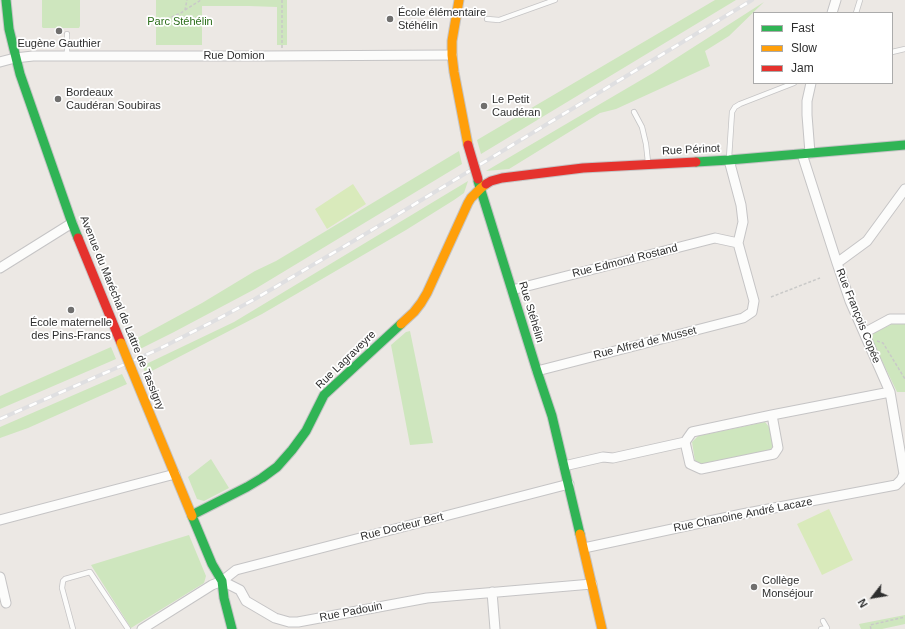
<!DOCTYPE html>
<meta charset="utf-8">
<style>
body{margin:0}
#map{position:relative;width:905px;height:629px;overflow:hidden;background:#ece8e4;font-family:Helvetica,sans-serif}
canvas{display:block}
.legend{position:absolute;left:753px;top:12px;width:140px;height:72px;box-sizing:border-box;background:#fff;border:1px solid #ababab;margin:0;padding:5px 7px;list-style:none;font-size:12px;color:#2e2e2e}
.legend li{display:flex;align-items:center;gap:8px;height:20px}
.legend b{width:20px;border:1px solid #ababab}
.north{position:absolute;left:853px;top:577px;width:40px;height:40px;-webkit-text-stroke:3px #fff;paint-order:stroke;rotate:239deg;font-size:11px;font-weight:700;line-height:16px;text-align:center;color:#2e2e2e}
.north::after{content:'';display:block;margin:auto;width:14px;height:18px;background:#2e2e2e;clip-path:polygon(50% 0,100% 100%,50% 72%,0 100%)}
</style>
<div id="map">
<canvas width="905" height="629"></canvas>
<ul class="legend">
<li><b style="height:5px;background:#30b455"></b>Fast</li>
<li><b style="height:5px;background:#ff9f0a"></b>Slow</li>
<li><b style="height:5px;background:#e5322d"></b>Jam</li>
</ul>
<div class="north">N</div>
</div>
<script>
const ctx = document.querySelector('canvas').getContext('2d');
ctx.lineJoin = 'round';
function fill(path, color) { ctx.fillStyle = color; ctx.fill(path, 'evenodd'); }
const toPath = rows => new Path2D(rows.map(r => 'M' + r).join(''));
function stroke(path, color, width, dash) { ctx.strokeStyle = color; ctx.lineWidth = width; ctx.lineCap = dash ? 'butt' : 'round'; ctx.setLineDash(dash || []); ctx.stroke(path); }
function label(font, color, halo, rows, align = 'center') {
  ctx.font = font + ' Helvetica,sans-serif'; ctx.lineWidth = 3.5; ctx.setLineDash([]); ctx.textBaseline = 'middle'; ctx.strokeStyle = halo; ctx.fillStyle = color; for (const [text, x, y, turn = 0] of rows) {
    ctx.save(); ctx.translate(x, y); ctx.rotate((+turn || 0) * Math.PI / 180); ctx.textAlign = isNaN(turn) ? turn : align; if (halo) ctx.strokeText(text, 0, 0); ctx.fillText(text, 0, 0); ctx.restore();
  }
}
const green = toPath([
 [42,0,80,0,80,26,79,28,43,28,42,27],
 [156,0,287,0,287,45,277,45,277,7,249,6,202,6,202,45,156,45],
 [715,0,736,0,481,154,477,140],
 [764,2,729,36,705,51,710,66,616,109,600,113,509,169,486,171,653,73],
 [459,151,462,164,255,289,174,332,136,351,132,341,202,303,255,271,276,261],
 [468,181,464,193,454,200,406,230,262,314,146,374,142,366,234,322],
 [892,324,905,324,905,393,905,392,897,392,871,338,874,333],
 [410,331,433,443,410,445,391,345,406,332],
 [111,347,116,359,0,409,0,396],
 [122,374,127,384,28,428,0,438,0,427],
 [765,422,770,428,774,445,769,451,704,466,695,461,692,442,698,436],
 [211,459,229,488,204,501,197,499,188,477],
 [189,535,206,576,204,583,131,628,91,565],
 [905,615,905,624,882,629,861,629,859,624]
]);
const pitch = toPath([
 [353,184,366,204,327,229,315,209],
 [829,509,853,560,822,575,797,524]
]);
const path = toPath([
 [185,10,201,0],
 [157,21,169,18,181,13,185,10,187,0],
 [282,48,282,0],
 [771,297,820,278],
 [877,341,883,343,905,379],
 [871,629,870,625,905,617]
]);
const lane = toPath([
 [856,13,860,0],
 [487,19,499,20,555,0],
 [892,52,905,49],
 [67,56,67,34],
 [634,112,642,127,646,144,648,162],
 [729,158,732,112,735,107,740,104,794,83],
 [73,629,62,588,63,581,65,579,90,572,128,629],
 [821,629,827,628,823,621]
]);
const street = toPath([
 [832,13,836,0],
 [0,62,15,58,33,56,262,56,452,55],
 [810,153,807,115,807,101,811,83],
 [837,263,867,241,905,189],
 [0,268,72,223],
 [512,290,715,238,738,243],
 [864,333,890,319,905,319],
 [537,371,743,318,752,312,754,301,738,243,743,222,741,205,729,160],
 [685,442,690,464,701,469,774,454,778,448,772,415],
 [564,466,603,457,613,458,685,442,692,432,772,415,890,392],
 [0,520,175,474],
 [584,548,742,514,896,485,901,480,904,474,890,392,850,301,837,263,802,154],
 [0,577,6,603],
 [222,581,240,590,246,601,275,618,289,622,298,622,427,598,592,584],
 [492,592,495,629],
 [142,629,212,585,222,581,236,570,569,484]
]);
const fast = toPath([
 [6,0,9,29,20,74,72,223,78,238],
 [696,162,729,160,905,145],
 [478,181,537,371,552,416,580,534],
 [192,515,247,487,262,478,277,467,292,450,306,431,324,395,401,324],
 [192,516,212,564,222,581,224,598,232,629]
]);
const slow = toPath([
 [459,0,452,41,452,55,454,72,468,145],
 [401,324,414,312,421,303,427,293,468,203,471,198,481,188,486,184],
 [131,368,192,516],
 [580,534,602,629]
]);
const jam = toPath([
 [486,184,491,181,502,178,583,168,696,162],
 [78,238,121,343]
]);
const rail = toPath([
 [0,419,114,369,159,349,218,319,255,299,367,233,752,0]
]);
const slowBridge = toPath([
 [121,343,131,368]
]);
const jamBridge = toPath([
 [468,145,478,179]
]);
const markers = [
 [390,19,4,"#706f6e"],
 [59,31,4,"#706f6e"],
 [58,99,4,"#706f6e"],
 [484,106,4,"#706f6e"],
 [71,310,4,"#706f6e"],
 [754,587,4,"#706f6e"]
];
const poiNames = [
 ["École élémentaire",398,13],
 ["Stéhélin",398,26],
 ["Eugène Gauthier",59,44,"center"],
 ["Bordeaux",66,93],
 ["Caudéran Soubiras",66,106],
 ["Le Petit",492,100],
 ["Caudéran",492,113],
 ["École maternelle",71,323,"center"],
 ["des Pins-Francs",71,336,"center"],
 ["Collège",762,581],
 ["Monséjour",762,594]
];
const parkNames = [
 ["Parc Stéhélin",180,22]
];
const streetNames = [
 ["Rue Domion",234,56],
 ["Rue Périnot",691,150,-3],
 ["Rue Edmond Rostand",625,261,-14],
 ["Rue Stéhélin",531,312,73],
 ["Avenue du Maréchal de Lattre de Tassigny",122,313,68],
 ["Rue François Copée",858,316,68],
 ["Rue Alfred de Musset",645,343,-14],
 ["Rue Lagraveyre",346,360,-44],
 ["Rue Chanoine André Lacaze",743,515,-11],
 ["Rue Docteur Bert",402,527,-14],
 ["Rue Padouin",351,612,-11]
];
fill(green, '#cee6be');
fill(pitch, '#d9eabb');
stroke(lane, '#c5c4c5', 6);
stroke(street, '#c5c4c5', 11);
stroke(fast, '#c5c4c5', 11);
stroke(slow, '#c5c4c5', 11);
stroke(jam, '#c5c4c5', 11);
stroke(path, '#c9c9c8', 1.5, [3, 2]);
stroke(lane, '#fcfcfb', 4.5);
stroke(street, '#fcfcfb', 9);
stroke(fast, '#30b455', 9);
stroke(slow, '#ff9f0a', 9);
stroke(jam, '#e5322d', 9);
stroke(rail, '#dfdfe1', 4);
stroke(rail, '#fff', 2.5, [8]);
stroke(slowBridge, '#c5c4c5', 11, []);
stroke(jamBridge, '#c5c4c5', 11, []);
stroke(slowBridge, '#ff9f0a', 9);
stroke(jamBridge, '#e5322d', 9);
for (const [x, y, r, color] of markers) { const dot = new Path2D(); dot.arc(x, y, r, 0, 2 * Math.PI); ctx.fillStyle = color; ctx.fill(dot); stroke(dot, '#fff', 1.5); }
label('11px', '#2e2e2e', '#fff', poiNames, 'left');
label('11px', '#2c6e1b', '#fff', parkNames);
label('11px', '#2e2e2e', '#fff', streetNames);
</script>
